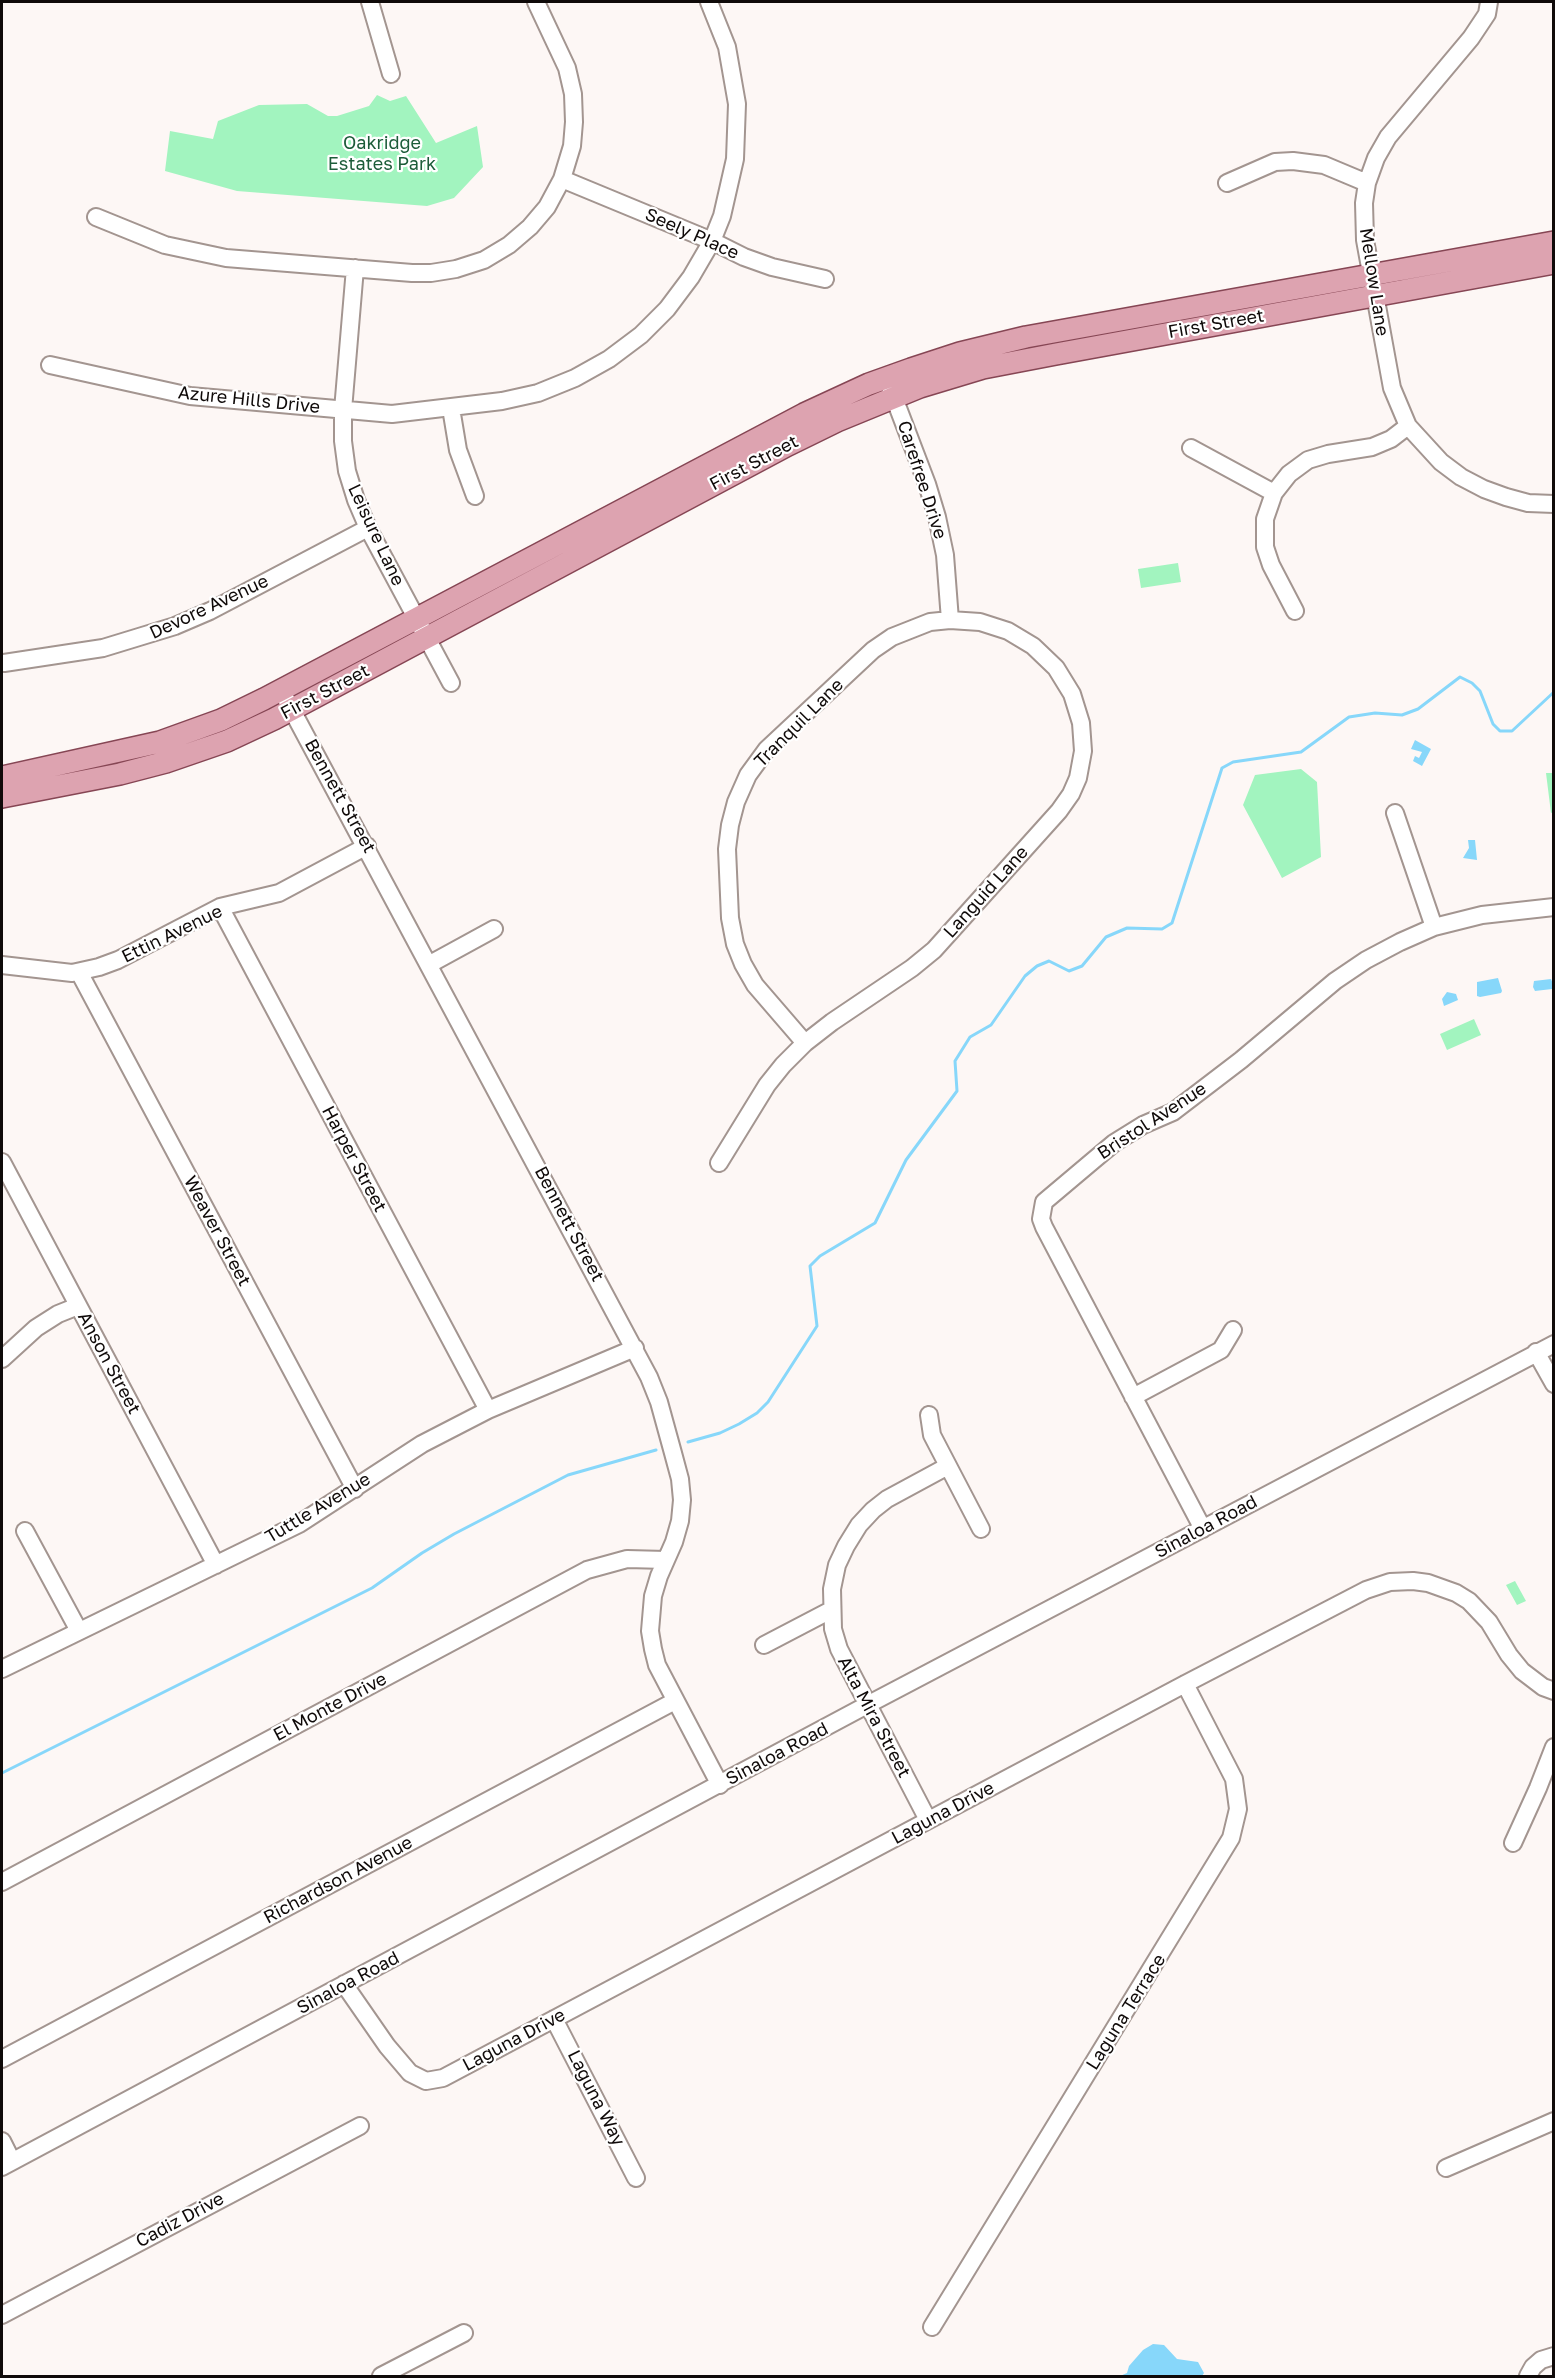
<!DOCTYPE html>
<style>
body{margin:0}
#map{position:relative;width:1555px;height:2378px;overflow:hidden;background:#fdf7f5;font-family:"Golos Text",sans-serif}
canvas{display:block}
.frame{position:absolute;inset:0;border:3px solid #0f0a09;pointer-events:none}
</style>
<div id="map">
<canvas width="1555" height="2378"></canvas>
<div class="frame"></div>
</div>
<script>
const ctx = document.querySelector('canvas').getContext('2d');
ctx.lineJoin = 'round';
function fill(path, color) { ctx.fillStyle = color; ctx.fill(path, 'evenodd'); }
const toPath = rows => new Path2D(rows.map(r => 'M' + r).join(''));
function stroke(path, color, width, dash) { ctx.strokeStyle = color; ctx.lineWidth = width; ctx.lineCap = dash ? 'butt' : 'round'; ctx.setLineDash(dash || []); ctx.stroke(path); }
function label(font, color, halo, rows, align = 'center') {
  ctx.font = font + ' "Golos Text",sans-serif'; ctx.lineWidth = 4.5; ctx.setLineDash([]); ctx.textBaseline = 'middle'; ctx.strokeStyle = halo; ctx.fillStyle = color; for (const [text, x, y, turn = 0] of rows) {
    ctx.save(); ctx.translate(x, y); ctx.rotate((+turn || 0) * Math.PI / 180); ctx.textAlign = isNaN(turn) ? turn : align; if (halo) ctx.strokeText(text, 0, 0); ctx.fillText(text, 0, 0); ctx.restore();
  }
}
const green = toPath([
 [377,95,390,101,406,96,436,143,477,126,483,167,454,198,427,206,237,191,165,171,170,131,213,139,218,121,259,105,307,104,328,116,337,116,369,106],
 [1178,563,1181,582,1141,588,1138,569],
 [1301,769,1317,782,1321,857,1282,878,1243,805,1255,775],
 [1546,773,1553,773,1553,812,1551,813],
 [1474,1019,1481,1035,1447,1050,1440,1034],
 [1515,1581,1526,1601,1517,1605,1506,1585]
]);
const water = toPath([
 [1415,740,1431,749,1422,766,1413,761,1415,756,1419,758,1422,752,1411,749],
 [1468,840,1475,840,1477,860,1463,858,1469,848],
 [1498,978,1502,991,1501,993,1480,997,1477,996,1477,982],
 [1551,979,1553,984,1552,989,1535,991,1533,987,1534,981],
 [1447,992,1456,994,1458,1000,1444,1006,1442,999],
 [1153,2344,1164,2345,1177,2359,1198,2362,1204,2373,1202,2376,1120,2376,1127,2373,1129,2366,1143,2350]
]);
const stream = toPath([
 [688,1442,720,1433,739,1424,757,1413,768,1402,817,1326,810,1266,820,1256,875,1223,906,1160,957,1091,955,1061,970,1037,991,1025,1025,976,1037,966,1049,961,1069,971,1082,966,1106,937,1127,928,1162,929,1172,923,1222,768,1233,762,1301,752,1349,717,1375,713,1402,715,1418,709,1460,677,1472,683,1480,691,1493,724,1500,731,1512,731,1554,692],
 [2,1773,372,1588,422,1553,454,1534,568,1475,656,1450]
]);
const minor = toPath([
 [370,2,391,74],
 [1489,2,1487,14,1471,38,1388,137,1376,158,1367,183,1364,203,1365,240,1392,388,1408,426,1441,462,1461,477,1484,489,1506,497,1528,503,1554,504],
 [562,179,712,241,744,257,772,267,825,279],
 [1227,183,1275,162,1293,161,1324,165,1367,183],
 [96,217,165,245,226,258,412,273,431,273,456,269,484,260,509,245,530,227,547,207,562,179,572,146,574,122,573,94,567,68,536,2],
 [355,268,343,410,343,441,347,471,356,500,368,528,451,683],
 [50,365,190,396,392,414,502,401,538,393,575,378,609,359,641,335,667,309,691,277,712,241,722,216,735,159,737,104,727,47,709,2],
 [890,387,927,484,937,517,945,555,950,620],
 [451,408,458,450,475,496],
 [1191,448,1274,493],
 [1295,611,1271,565,1265,547,1265,519,1274,493,1289,474,1308,460,1328,454,1372,447,1391,439,1408,426],
 [4,663,103,648,175,626,210,611,368,528],
 [286,699,649,1377,659,1402,673,1453,680,1479,682,1500,680,1521,674,1542,659,1576,653,1596,650,1631,653,1649,657,1665,720,1785],
 [1395,813,1434,927],
 [220,907,488,1410],
 [430,964,494,929],
 [2,965,72,973,99,967,118,960,220,907,279,893,367,846],
 [79,972,355,1489],
 [2,1162,216,1565],
 [719,1163,767,1085,783,1065,805,1043,832,1022,912,968,934,950,1059,811,1071,794,1078,778,1083,751,1081,723,1072,694,1056,668,1033,646,1008,631,980,622,950,620,930,622,892,637,873,650,767,749,748,775,736,802,730,825,727,849,730,918,735,944,743,964,755,985,805,1043],
 [1536,1352,1554,1384],
 [2,1359,36,1328,58,1314,78,1306],
 [1133,1397,1221,1350,1233,1330],
 [929,1415,932,1435,981,1529],
 [1203,1529,1044,1227,1041,1219,1044,1202,1114,1143,1143,1125,1173,1112,1241,1060,1335,981,1366,960,1400,942,1434,927,1482,915,1554,907],
 [25,1531,79,1631],
 [764,1645,831,1610],
 [2,1669,299,1524,422,1444,488,1410,635,1348],
 [928,1820,839,1649,833,1629,832,1589,837,1565,846,1546,859,1525,873,1510,887,1499,948,1466],
 [1513,1843,1538,1788,1554,1747],
 [2,1882,587,1570,627,1559,666,1560],
 [344,1984,387,2046,410,2073,426,2081,443,2078,1185,1684,1366,1590,1390,1582,1413,1581,1428,1583,1456,1593,1469,1601,1489,1622,1509,1655,1522,1671,1543,1687,1554,1691],
 [554,2019,636,2178],
 [2,2059,675,1701],
 [2,2141,12,2161],
 [2,2167,867,1705,1554,1344],
 [1446,2168,1554,2121],
 [2,2315,360,2126],
 [932,2327,1231,1838,1238,1809,1234,1779,1185,1684],
 [381,2376,464,2333],
 [1528,2376,1533,2367,1541,2360,1554,2356]
]);
const major = toPath([
 [2,777,160,742,221,720,264,699,804,414,869,384,911,369,960,353,1026,337,1554,242],
 [2,797,120,774,166,762,227,741,274,719,788,445,837,421,920,387,983,368,1056,354,1554,263]
]);
const parkNames = [
 ["Oakridge",382,143],
 ["Estates Park",382,164]
];
const streetNames = [
 ["Seely Place",692,234,24],
 ["Mellow Lane",1374,282,81],
 ["First Street",1216,324,-10],
 ["Azure Hills Drive",249,400,6],
 ["First Street",754,463,-28],
 ["Carefree Drive",922,480,72],
 ["Leisure Lane",376,535,65],
 ["Devore Avenue",209,607,-25],
 ["First Street",325,692,-28],
 ["Tranquil Lane",799,723,-45],
 ["Bennett Street",340,796,61],
 ["Languid Lane",986,892,-48],
 ["Ettin Avenue",172,934,-26],
 ["Bristol Avenue",1152,1121,-33],
 ["Harper Street",354,1159,62],
 ["Bennett Street",569,1224,62],
 ["Weaver Street",217,1231,62],
 ["Anson Street",109,1363,62],
 ["Tuttle Avenue",318,1508,-31],
 ["Sinaloa Road",1206,1527,-28],
 ["El Monte Drive",330,1707,-28],
 ["Alta Mira Street",874,1717,62],
 ["Sinaloa Road",777,1754,-28],
 ["Laguna Drive",943,1813,-28],
 ["Richardson Avenue",338,1880,-28],
 ["Sinaloa Road",348,1983,-28],
 ["Laguna Terrace",1126,2012,-58],
 ["Laguna Drive",514,2040,-28],
 ["Laguna Way",596,2098,63],
 ["Cadiz Drive",180,2220,-28]
];
fill(green, '#a2f4bf');
fill(water, '#87d7fa');
stroke(stream, '#87d7fa', 3);
stroke(minor, '#a39590', 20);
stroke(major, '#864654', 24);
stroke(minor, '#fff', 16);
stroke(major, '#dda3b0', 21);
label('18px', '#1c5c39', '#fff', parkNames);
label('18px', '#0f0a09', '#fff', streetNames);
</script>
